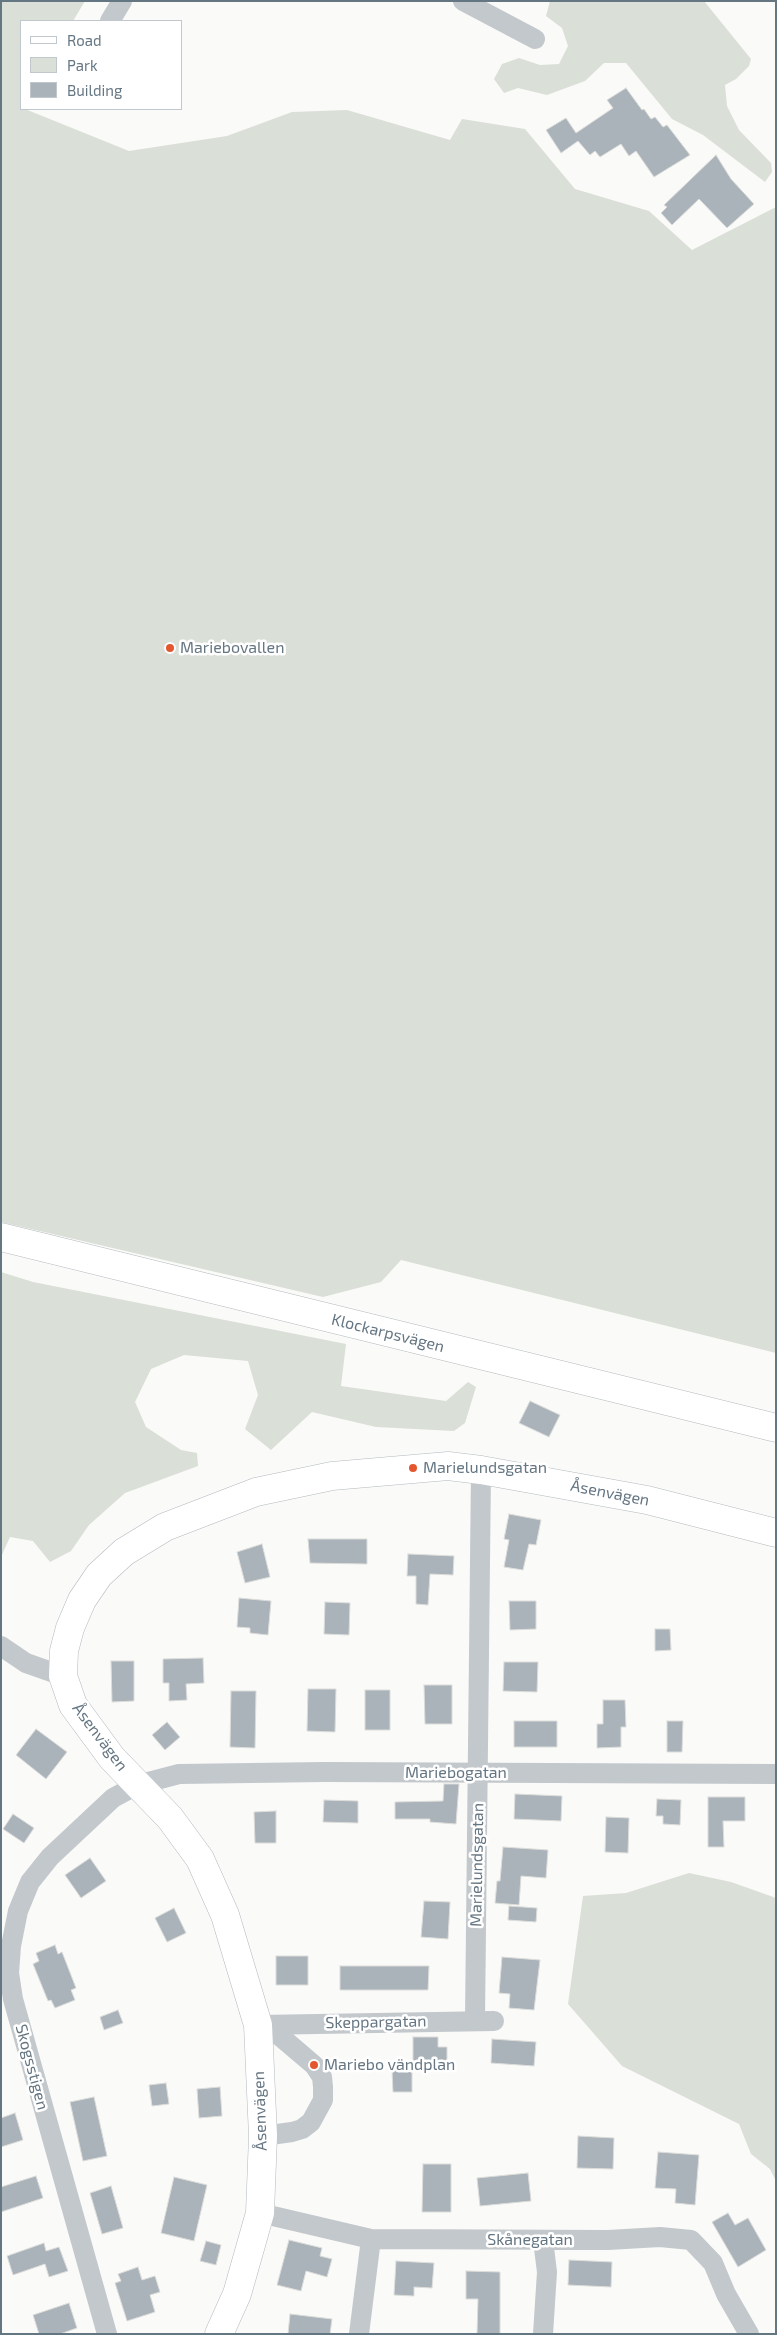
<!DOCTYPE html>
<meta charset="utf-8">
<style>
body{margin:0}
#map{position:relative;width:777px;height:2335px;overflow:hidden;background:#fafaf8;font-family:"Exo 2",sans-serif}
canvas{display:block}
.frame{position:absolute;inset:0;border:2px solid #657683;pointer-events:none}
.legend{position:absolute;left:20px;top:20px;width:162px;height:90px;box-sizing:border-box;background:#fff;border:1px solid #c1c8cd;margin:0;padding:6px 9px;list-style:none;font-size:15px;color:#657683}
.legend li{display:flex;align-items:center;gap:10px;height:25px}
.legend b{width:25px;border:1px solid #c1c8cd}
</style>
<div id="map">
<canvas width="777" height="2335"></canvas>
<div class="frame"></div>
<ul class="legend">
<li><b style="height:6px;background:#fff"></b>Road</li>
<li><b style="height:14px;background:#dadfd7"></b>Park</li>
<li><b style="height:14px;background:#aab3b9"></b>Building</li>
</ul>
</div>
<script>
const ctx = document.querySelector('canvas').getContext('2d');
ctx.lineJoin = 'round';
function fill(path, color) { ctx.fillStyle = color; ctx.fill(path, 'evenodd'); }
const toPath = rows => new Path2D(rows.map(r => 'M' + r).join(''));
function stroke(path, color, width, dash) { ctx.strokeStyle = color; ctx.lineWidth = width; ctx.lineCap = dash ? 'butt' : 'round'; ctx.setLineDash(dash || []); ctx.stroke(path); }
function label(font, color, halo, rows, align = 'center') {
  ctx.font = font + ' "Exo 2",sans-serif'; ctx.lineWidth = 5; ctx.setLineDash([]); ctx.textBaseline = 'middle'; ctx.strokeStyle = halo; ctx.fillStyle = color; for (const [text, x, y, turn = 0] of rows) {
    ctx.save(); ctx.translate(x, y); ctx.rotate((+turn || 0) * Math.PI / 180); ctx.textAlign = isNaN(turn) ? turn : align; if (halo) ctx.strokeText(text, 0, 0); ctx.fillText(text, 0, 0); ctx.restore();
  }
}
const green = toPath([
 [1,1,85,1,73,21,21,21,20,107,129,151,227,136,292,112,347,110,450,140,462,119,525,129,575,189,649,211,692,250,776,207,776,1353,401,1260,381,1282,323,1297,1,1222],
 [550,1,704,1,751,59,749,66,736,79,725,85,727,106,739,130,771,163,772,172,765,182,703,135,672,119,626,63,604,63,585,81,547,95,518,88,504,93,494,79,502,64,519,58,540,65,559,64,568,46,562,28,546,16],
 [1,1272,33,1282,346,1344,341,1386,446,1401,468,1382,476,1387,465,1423,454,1431,376,1427,312,1412,271,1450,245,1429,258,1395,248,1361,184,1355,151,1369,135,1402,146,1427,181,1450,197,1453,198,1466,125,1493,89,1525,71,1551,50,1562,33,1541,10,1537,1,1557],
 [689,1873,731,1882,776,1898,776,2181,770,2169,751,2154,739,2124,622,2066,568,2004,583,1896,626,1893]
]);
const building = toPath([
 [626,88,642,110,644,109,651,119,655,117,663,127,667,125,690,155,654,177,636,151,629,156,621,144,600,157,595,151,590,155,578,141,561,153,546,130,566,118,576,133,613,108,607,100,626,88],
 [716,155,731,179,754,204,727,228,699,199,672,225,661,213,667,207,664,205,716,155],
 [530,1401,560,1415,549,1437,519,1423,530,1401],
 [509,1514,541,1520,536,1545,529,1544,523,1570,504,1567,509,1540,504,1539,509,1514],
 [308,1539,367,1539,367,1564,310,1563,308,1539],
 [262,1544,270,1577,245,1583,237,1552,262,1544],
 [408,1554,454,1556,453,1575,430,1574,428,1605,416,1604,416,1576,407,1576,408,1554],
 [239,1598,271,1601,268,1635,250,1633,250,1628,237,1627,239,1598],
 [509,1601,536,1601,536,1629,510,1630,509,1601],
 [325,1602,350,1603,349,1635,324,1634,325,1602],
 [655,1629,670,1629,671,1650,655,1651,655,1629],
 [203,1658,204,1683,186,1684,187,1700,169,1701,169,1683,163,1683,163,1659,203,1658],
 [111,1661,134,1661,134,1701,112,1702,111,1661],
 [504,1662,538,1662,537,1692,503,1691,504,1662],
 [424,1685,452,1685,452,1724,425,1724,424,1685],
 [308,1689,336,1689,335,1732,307,1731,308,1689],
 [365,1690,390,1690,390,1730,365,1730,365,1690],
 [231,1691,256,1691,255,1748,230,1747,231,1691],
 [603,1700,625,1700,626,1727,621,1727,621,1747,597,1748,597,1724,603,1724,603,1700],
 [514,1721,557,1721,557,1747,514,1747,514,1721],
 [667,1721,683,1721,682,1752,667,1752,667,1721],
 [167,1722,180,1737,165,1750,152,1735,167,1722],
 [36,1729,67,1752,46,1779,16,1755,36,1729],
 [444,1784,459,1784,456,1824,430,1822,430,1819,395,1819,395,1802,443,1801,444,1784],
 [515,1794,562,1796,561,1821,514,1819,515,1794],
 [708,1797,745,1797,745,1821,723,1821,724,1847,708,1847,708,1797],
 [657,1799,681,1800,680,1825,663,1824,663,1816,656,1816,657,1799],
 [324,1800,358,1801,358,1823,323,1822,324,1800],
 [276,1811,276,1843,255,1843,254,1812,276,1811],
 [13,1814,34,1828,24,1843,3,1829,13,1814],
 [606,1817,629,1818,628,1853,605,1852,606,1817],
 [503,1847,548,1850,546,1878,521,1876,519,1905,495,1903,497,1881,500,1881,503,1847],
 [90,1858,106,1881,81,1898,65,1875,90,1858],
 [424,1901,450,1902,448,1939,421,1937,424,1901],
 [509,1906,537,1908,536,1922,508,1920,509,1906],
 [174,1908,186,1933,167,1942,155,1918,174,1908],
 [55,1945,58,1954,62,1952,76,1988,71,1990,75,2000,55,2008,51,2000,48,2001,33,1964,39,1961,36,1953,55,1945],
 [276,1956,308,1956,308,1985,276,1985,276,1956],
 [502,1957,540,1960,534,2010,509,2008,510,1994,499,1993,502,1957],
 [340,1966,429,1966,428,1990,340,1990,340,1966],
 [118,2010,123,2023,104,2030,100,2017,118,2010],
 [413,2037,438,2037,438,2047,447,2047,447,2064,413,2063,413,2037],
 [492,2039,536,2042,534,2066,491,2063,492,2039],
 [392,2070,412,2070,412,2092,393,2092,392,2070],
 [166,2083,169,2104,152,2106,149,2085,166,2083],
 [220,2087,222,2116,199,2118,197,2089,220,2087],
 [94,2097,107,2156,83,2161,70,2102,94,2097],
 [15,2113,23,2140,1,2147,1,2118,15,2113],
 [578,2136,614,2138,613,2169,577,2168,578,2136],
 [658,2152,699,2155,695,2205,675,2203,676,2189,655,2188,658,2152],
 [423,2164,451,2164,451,2212,422,2212,423,2164],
 [528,2173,531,2201,480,2206,477,2178,528,2173],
 [36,2176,43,2198,1,2212,1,2187,36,2176],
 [174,2177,207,2185,194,2241,161,2233,174,2177],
 [111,2186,123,2228,102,2234,90,2193,111,2186],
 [728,2213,735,2225,748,2218,766,2250,738,2267,712,2222,728,2213],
 [289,2240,322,2248,320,2256,332,2259,327,2277,306,2271,301,2291,277,2285,289,2240],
 [206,2241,221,2245,216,2265,200,2261,206,2241],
 [44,2243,46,2251,59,2247,68,2271,49,2277,45,2264,13,2275,7,2256,44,2243],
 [569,2260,612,2262,611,2287,568,2285,569,2260],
 [396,2261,434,2263,432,2288,414,2287,414,2296,394,2295,396,2261],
 [138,2267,142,2280,155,2276,160,2292,150,2295,155,2312,127,2321,115,2283,121,2281,118,2274,138,2267],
 [466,2271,500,2272,500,2334,477,2334,478,2299,466,2299,466,2271],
 [69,2303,77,2328,60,2334,39,2334,33,2315,69,2303],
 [290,2314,332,2319,330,2334,288,2334,290,2314]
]);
const street = toPath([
 [463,1,535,39],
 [110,21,122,1],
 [1,1646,26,1663,63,1676],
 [475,2019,481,1470],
 [258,2025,494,2021],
 [260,2026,281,2037,314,2065,322,2077,323,2087,323,2100,311,2122,302,2129,292,2132,263,2136],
 [260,2213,371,2239,608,2240,660,2237,691,2240,713,2263,726,2294,749,2334],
 [543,2240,547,2272,543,2334],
 [107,2334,13,1999,9,1973,11,1946,18,1911,30,1882,50,1857,113,1798,137,1785,179,1774,324,1772,776,1774],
 [359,2334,371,2239]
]);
const secondary = toPath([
 [1,1237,776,1428],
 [219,2334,237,2294,260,2213,263,2136,258,2025,225,1915,200,1859,170,1818,112,1758,73,1705,63,1676,64,1651,70,1628,82,1600,99,1575,124,1552,165,1527,256,1492,332,1476,448,1466,481,1470,647,1500,776,1533]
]);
const markers = [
 [170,648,5,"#e4572e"],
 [413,1468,5,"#e4572e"],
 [314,2065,5,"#e4572e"]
];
const poiNames = [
 ["Mariebovallen",180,648],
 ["Marielundsgatan",423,1468],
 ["Mariebo vändplan",324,2065]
];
const streetNames = [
 ["Klockarpsvägen",388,1333,14],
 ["Åsenvägen",610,1493,11],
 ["Åsenvägen",100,1737,53],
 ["Mariebogatan",456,1773],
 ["Marielundsgatan",477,1865,-89],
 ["Skeppargatan",376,2022,-1],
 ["Skogsstigen",32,2067,75],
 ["Åsenvägen",260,2111,-92],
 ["Skånegatan",530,2240]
];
fill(green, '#dadfd7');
fill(building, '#aab3b9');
stroke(building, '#dcdcda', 1);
stroke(secondary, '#b3babf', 29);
stroke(street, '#c3c8cc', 20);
stroke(secondary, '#fff', 28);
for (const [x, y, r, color] of markers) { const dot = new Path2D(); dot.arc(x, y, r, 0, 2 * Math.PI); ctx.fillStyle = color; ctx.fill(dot); stroke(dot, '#fff', 2); }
label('16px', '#657683', '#fff', poiNames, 'left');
label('16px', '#657683', '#fff', streetNames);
</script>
